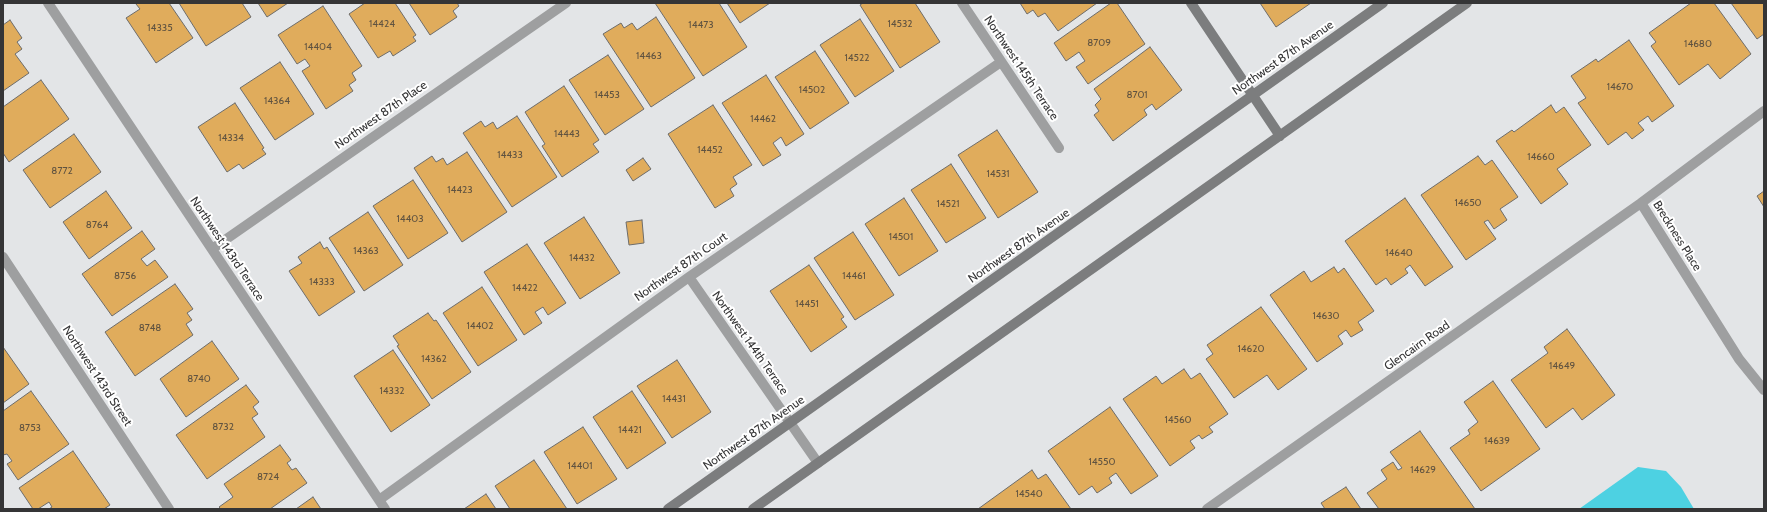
<!DOCTYPE html>
<style>
body{margin:0}
#map{position:relative;width:1767px;height:512px;overflow:hidden;background:#e3e5e7;font-family:Cabin,sans-serif}
canvas{display:block}
.frame{position:absolute;inset:0;border:4px solid #353536;pointer-events:none}
</style>
<div id="map">
<canvas width="1767" height="512"></canvas>
<div class="frame"></div>
</div>
<script>
const ctx = document.querySelector('canvas').getContext('2d');
ctx.lineJoin = 'round';
function fill(path, color) { ctx.fillStyle = color; ctx.fill(path, 'evenodd'); }
const toPath = rows => new Path2D(rows.map(r => 'M' + r).join(''));
function stroke(path, color, width, dash) { ctx.strokeStyle = color; ctx.lineWidth = width; ctx.lineCap = dash ? 'butt' : 'round'; ctx.setLineDash(dash || []); ctx.stroke(path); }
function label(font, color, halo, rows, align = 'center') {
  ctx.font = font + ' Cabin,sans-serif'; ctx.lineWidth = 4; ctx.setLineDash([]); ctx.textBaseline = 'middle'; ctx.strokeStyle = halo; ctx.fillStyle = color; for (const [text, x, y, turn = 0] of rows) {
    ctx.save(); ctx.translate(x, y); ctx.rotate((+turn || 0) * Math.PI / 180); ctx.textAlign = isNaN(turn) ? turn : align; if (halo) ctx.strokeText(text, 0, 0); ctx.fillText(text, 0, 0); ctx.restore();
  }
}
const water = toPath([
 [1638,467,1666,471,1681,487,1694,509,1579,509]
]);
const building = toPath([
 [137,3,169,3,193,38,156,63,126,18,140,9,136,4,137,3],
 [179,3,242,3,251,17,206,46,179,3],
 [258,3,288,3,267,17,258,3],
 [365,3,395,3,416,35,413,37,416,41,393,56,390,51,378,58,349,14,365,3],
 [409,3,457,3,459,6,453,11,457,17,430,35,409,3],
 [655,3,719,3,747,47,703,76,655,3],
 [727,3,770,3,740,23,727,3],
 [863,3,915,3,940,42,900,68,860,5,863,3],
 [1020,3,1097,3,1058,31,1045,13,1038,17,1033,10,1027,14,1020,3],
 [1111,3,1117,3,1145,44,1088,84,1076,67,1085,61,1079,52,1066,61,1054,43,1111,3],
 [1260,3,1311,3,1276,27,1260,3],
 [1691,3,1714,3,1751,54,1720,79,1708,64,1679,85,1651,46,1656,42,1649,33,1691,3],
 [1731,3,1764,3,1764,34,1757,39,1731,3],
 [323,6,362,66,352,73,356,80,349,85,353,91,326,109,302,71,310,66,305,59,297,64,278,35,323,6],
 [656,17,695,78,651,107,603,34,621,23,624,28,632,23,637,30,656,17],
 [860,19,894,71,855,97,820,45,860,19],
 [10,20,22,38,17,42,22,49,15,54,29,73,3,91,3,25,10,20],
 [1629,40,1674,106,1652,122,1648,116,1638,123,1644,130,1632,139,1626,132,1608,145,1578,103,1586,98,1571,76,1596,59,1598,62,1629,40],
 [1150,47,1182,90,1156,110,1152,104,1144,110,1147,115,1113,141,1094,115,1099,111,1095,105,1101,99,1094,89,1150,47],
 [815,51,849,103,810,129,775,77,815,51],
 [608,55,644,109,605,135,569,80,608,55],
 [280,62,314,114,275,140,240,88,280,62],
 [766,75,804,134,786,146,781,137,773,143,781,155,763,166,722,103,766,75],
 [41,80,69,119,9,162,3,153,3,107,41,80],
 [564,86,599,140,593,144,599,152,562,177,542,146,545,144,525,112,564,86],
 [235,103,264,148,262,149,266,154,243,169,239,164,227,172,198,127,235,103],
 [713,105,752,165,733,177,737,184,730,189,734,196,715,208,668,134,713,105],
 [1551,105,1556,113,1564,107,1591,145,1557,169,1568,184,1541,204,1496,141,1512,130,1514,132,1551,105],
 [517,116,557,177,512,207,463,133,481,121,485,127,493,122,497,129,517,116],
 [997,130,1038,192,998,218,958,155,997,130],
 [74,134,101,172,50,208,23,170,74,134],
 [467,152,507,212,462,242,414,168,432,156,436,162,443,158,447,165,467,152],
 [1478,156,1485,165,1492,160,1518,197,1500,209,1507,220,1494,229,1488,220,1484,222,1496,239,1466,260,1421,195,1478,156],
 [643,158,651,169,633,181,626,170,643,158],
 [951,164,986,218,946,243,911,190,951,164],
 [413,180,448,233,408,259,373,206,413,180],
 [106,191,132,228,89,259,63,222,106,191],
 [1764,191,1764,207,1757,196,1764,191],
 [904,198,938,251,899,276,865,224,904,198],
 [1405,198,1453,267,1425,286,1410,265,1405,269,1408,273,1391,285,1386,278,1376,285,1345,241,1405,198],
 [368,212,403,265,364,291,329,238,368,212],
 [584,217,620,273,580,299,544,243,584,217],
 [642,220,644,243,629,245,626,222,642,220],
 [142,231,155,249,141,259,147,266,155,260,168,277,112,316,82,274,142,231],
 [853,232,894,295,855,320,814,258,853,232],
 [320,242,324,249,327,247,355,292,319,316,289,271,302,263,298,257,320,242],
 [527,244,566,303,548,315,543,307,535,312,542,323,524,335,484,272,527,244],
 [809,265,844,317,841,319,847,327,811,352,770,291,809,265],
 [1334,267,1338,273,1344,268,1374,311,1358,322,1363,330,1351,337,1346,330,1338,336,1343,344,1317,362,1270,295,1304,271,1311,282,1334,267],
 [175,284,193,309,187,313,192,320,186,324,193,335,135,376,105,332,175,284],
 [482,287,517,340,478,366,443,313,482,287],
 [1261,307,1307,369,1278,390,1267,375,1234,398,1206,359,1213,354,1207,345,1261,307],
 [428,313,434,321,436,320,471,372,432,399,397,346,399,345,393,336,428,313],
 [1567,329,1615,395,1582,420,1573,408,1546,428,1511,380,1548,353,1544,347,1567,329],
 [212,341,239,379,186,417,160,379,212,341],
 [3,347,29,384,3,403,3,347],
 [393,350,430,405,391,432,354,376,393,350],
 [677,360,711,412,672,438,637,386,677,360],
 [1184,369,1191,379,1200,373,1228,414,1209,427,1213,432,1202,439,1199,435,1190,441,1195,448,1170,466,1123,399,1156,376,1162,384,1184,369],
 [1493,381,1540,449,1481,491,1450,448,1470,434,1468,430,1478,422,1464,402,1493,381],
 [246,385,259,402,253,407,258,414,252,418,265,437,207,479,176,435,246,385],
 [31,391,69,444,18,480,7,464,12,461,7,454,3,455,3,411,31,391],
 [632,391,666,443,627,469,593,417,632,391],
 [1110,407,1158,476,1131,494,1116,473,1109,478,1112,483,1097,493,1092,486,1079,495,1048,451,1110,407],
 [583,427,617,479,577,504,544,452,583,427],
 [1420,431,1475,509,1379,509,1367,493,1387,479,1381,470,1393,462,1398,470,1402,468,1390,452,1420,431],
 [280,445,291,460,287,463,292,470,296,468,307,483,270,509,221,509,219,507,233,497,224,484,280,445],
 [73,451,110,505,104,509,49,509,52,507,49,502,38,509,33,509,19,488,73,451],
 [534,460,567,509,510,509,495,486,534,460],
 [1032,470,1038,479,1046,474,1071,509,978,509,1032,470],
 [1346,487,1361,509,1325,509,1321,503,1346,487],
 [486,494,496,509,464,509,486,494],
 [313,497,321,509,296,509,313,497]
]);
const street = toPath([
 [48,3,385,509],
 [962,3,1059,148],
 [1641,203,1739,359,1764,390],
 [212,249,566,3],
 [3,257,169,509],
 [689,277,818,463],
 [379,500,689,277,1001,62],
 [1207,509,1641,203,1764,111]
]);
const secondary = toPath([
 [1191,3,1280,136],
 [668,509,1383,3],
 [753,509,1467,3]
]);
const numberNames = [
 ["14424",382,24],
 ["14532",900,24],
 ["14473",701,25],
 ["14335",160,28],
 ["8709",1099,43],
 ["14680",1698,44],
 ["14404",318,47],
 ["14463",649,56],
 ["14522",857,58],
 ["14670",1620,87],
 ["14502",812,90],
 ["14453",607,95],
 ["8701",1137,95],
 ["14364",277,101],
 ["14462",763,119],
 ["14443",567,134],
 ["14334",231,138],
 ["14452",710,150],
 ["14433",510,155],
 ["14660",1541,157],
 ["8772",62,171],
 ["14531",998,174],
 ["14423",460,190],
 ["14650",1468,203],
 ["14521",948,204],
 ["14403",410,219],
 ["8764",97,225],
 ["14501",901,237],
 ["14363",366,251],
 ["14640",1399,253],
 ["14432",582,258],
 ["8756",125,276],
 ["14461",854,276],
 ["14333",322,282],
 ["14422",525,288],
 ["14451",807,304],
 ["14630",1326,316],
 ["14402",480,326],
 ["8748",150,328],
 ["14620",1251,349],
 ["14362",434,359],
 ["14649",1562,366],
 ["8740",199,379],
 ["14332",392,391],
 ["14431",674,399],
 ["14560",1178,420],
 ["8732",223,427],
 ["8753",30,428],
 ["14421",630,430],
 ["14639",1497,441],
 ["14550",1102,462],
 ["14401",580,466],
 ["14629",1423,470],
 ["8724",268,477],
 ["14540",1029,494]
];
const streetNames = [
 ["Northwest 87th Avenue",1283,58,-35],
 ["Northwest 145th Terrace",1021,68,56],
 ["Northwest 87th Place",381,115,-35],
 ["Breckness Place",1677,236,58],
 ["Northwest 87th Avenue",1019,246,-35],
 ["Northwest 143rd Terrace",227,249,56],
 ["Northwest 87th Court",681,267,-35],
 ["Northwest 144th Terrace",750,343,55],
 ["Glencairn Road",1417,346,-35],
 ["Northwest 143rd Street",97,376,57],
 ["Northwest 87th Avenue",754,433,-35]
];
fill(water, '#4dd1e2');
fill(building, '#e0ac5c');
stroke(building, '#6d6c6a', 1);
stroke(street, '#9e9fa0', 10);
stroke(secondary, '#7c7d7e', 10);
label('10px', '#605340', null, numberNames);
label('12px', '#353536', '#fff', streetNames);
</script>
